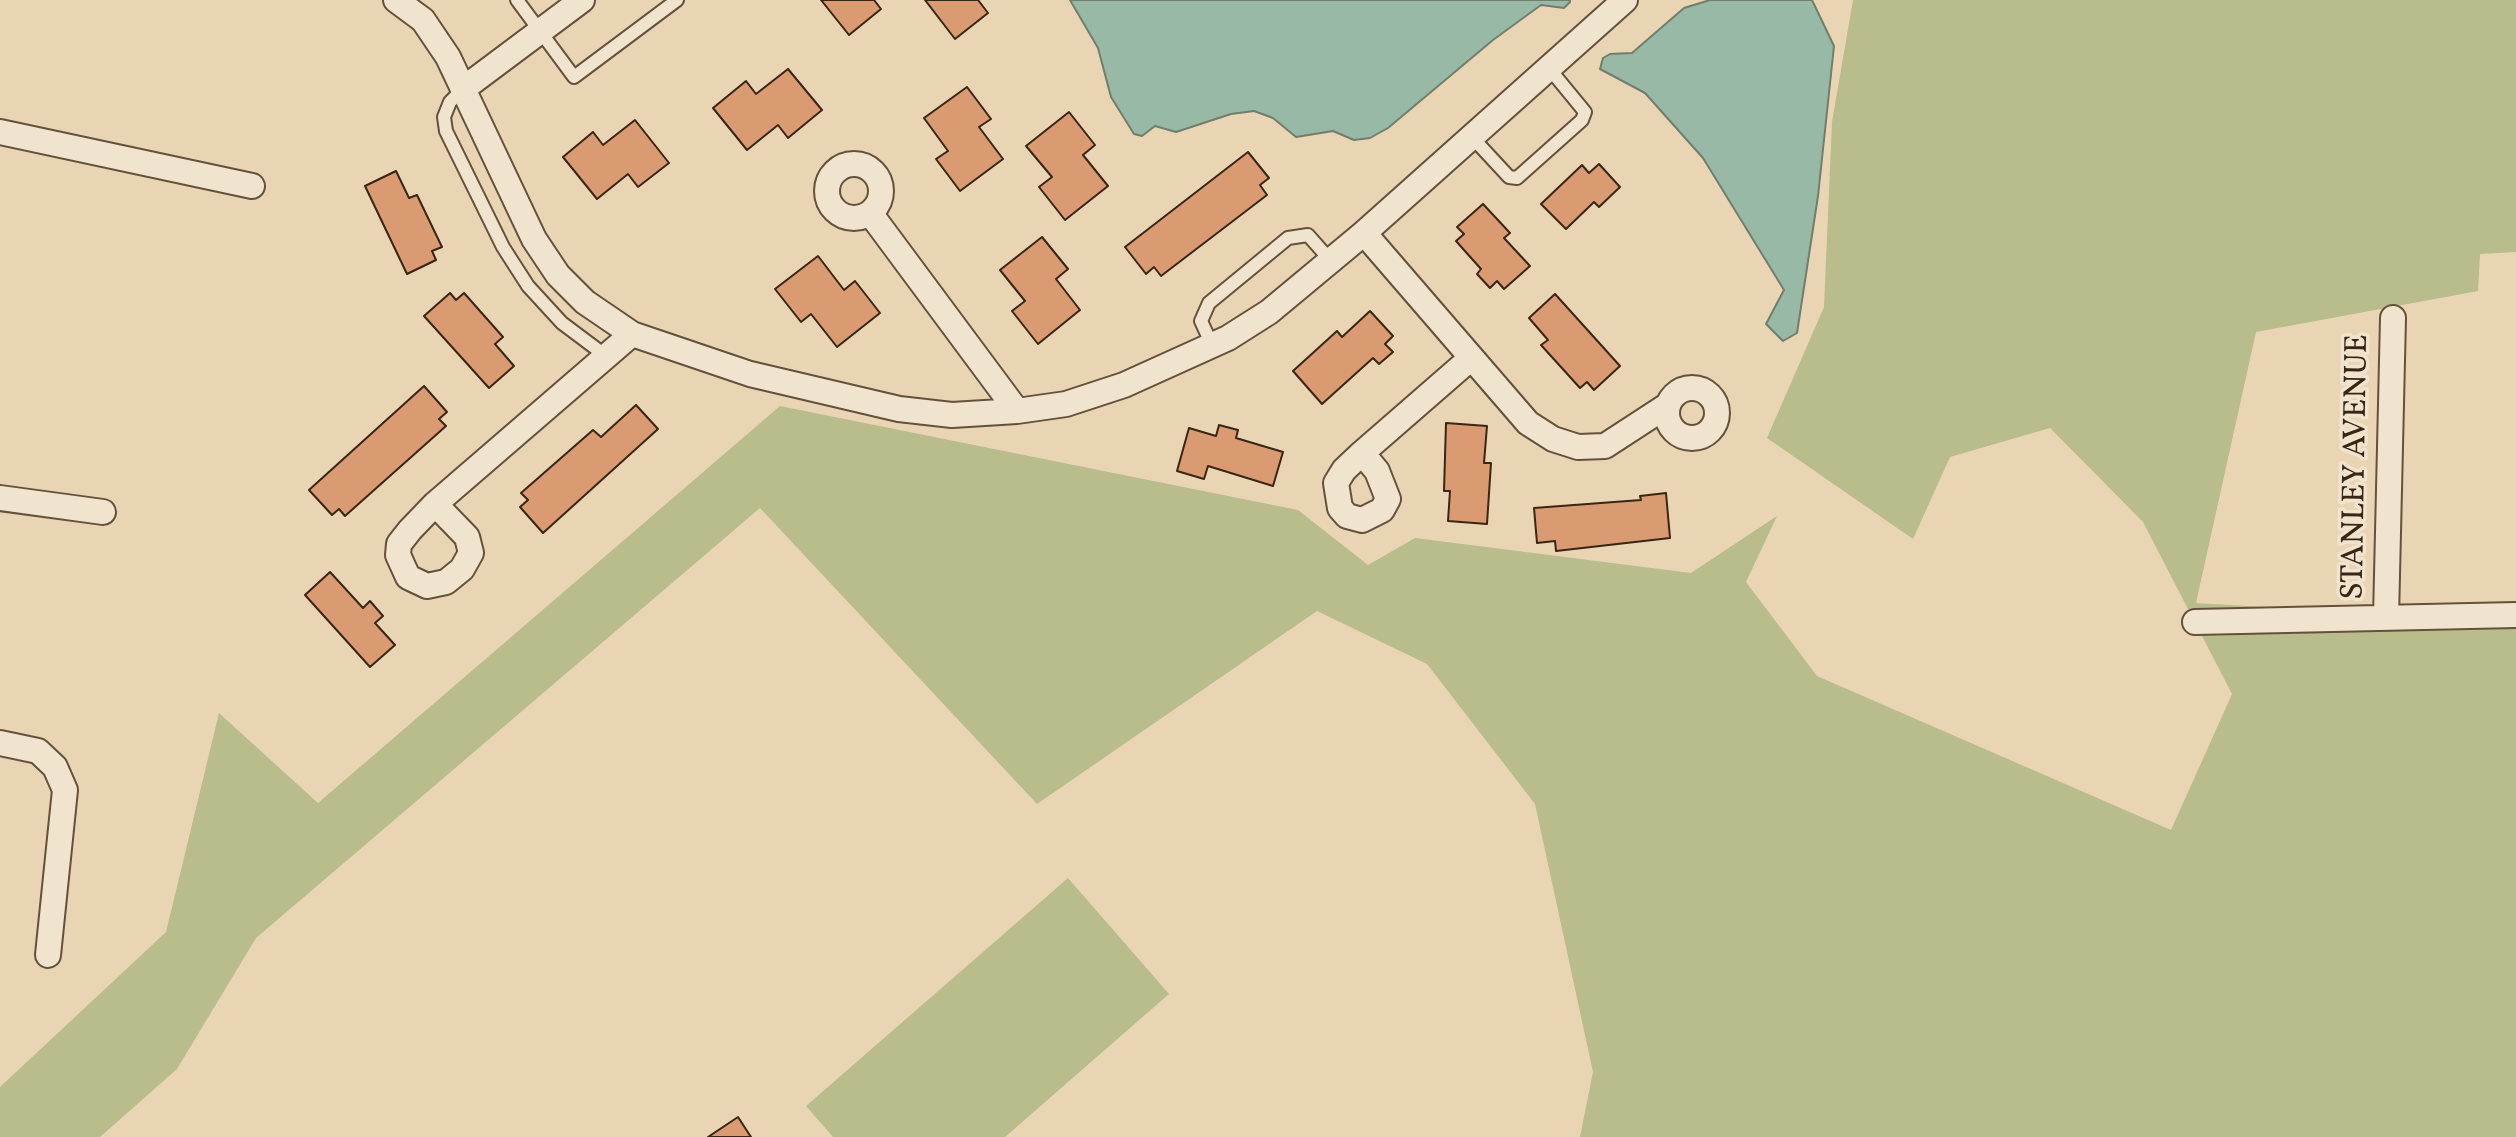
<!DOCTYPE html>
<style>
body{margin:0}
canvas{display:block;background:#e9d5b3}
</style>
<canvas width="2516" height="1137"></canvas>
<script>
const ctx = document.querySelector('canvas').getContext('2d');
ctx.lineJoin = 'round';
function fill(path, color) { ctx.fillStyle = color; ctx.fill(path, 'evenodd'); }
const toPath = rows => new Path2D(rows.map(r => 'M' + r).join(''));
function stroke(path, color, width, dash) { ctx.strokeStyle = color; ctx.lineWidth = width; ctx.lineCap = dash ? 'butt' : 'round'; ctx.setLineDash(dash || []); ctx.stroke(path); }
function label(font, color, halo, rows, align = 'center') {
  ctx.font = font + ' Vollkorn,serif'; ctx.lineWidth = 7; ctx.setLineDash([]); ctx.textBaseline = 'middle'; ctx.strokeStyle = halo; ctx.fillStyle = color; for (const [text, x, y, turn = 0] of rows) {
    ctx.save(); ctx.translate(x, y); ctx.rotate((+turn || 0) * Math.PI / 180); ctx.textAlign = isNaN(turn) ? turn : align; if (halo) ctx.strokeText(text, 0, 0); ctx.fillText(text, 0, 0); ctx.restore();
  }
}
const green = toPath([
 [1853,0,2516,0,2516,252,2480,254,2478,291,2256,332,2196,603,2516,622,2516,1137,1580,1137,1593,1072,1535,804,1427,664,1317,611,1037,804,760,508,256,938,177,1069,100,1137,0,1137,0,1087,166,932,219,713,318,803,780,406,1298,510,1368,565,1415,538,1691,573,1777,516,1746,582,1817,676,2171,830,2232,694,2143,522,2050,428,1950,457,1913,539,1767,438,1824,307,1832,122],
 [1068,878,1169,994,1005,1137,833,1137,806,1106]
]);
const water = toPath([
 [1070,0,1570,0,1570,2,1564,8,1541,5,1493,40,1388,128,1370,138,1354,140,1333,131,1296,137,1273,118,1254,111,1231,114,1176,132,1155,126,1142,136,1134,134,1111,97,1098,48,1070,0],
 [1710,0,1812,0,1834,46,1818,196,1797,333,1783,341,1766,324,1784,290,1703,158,1645,93,1600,69,1603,58,1610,54,1632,53,1684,8,1710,0]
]);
const building = toPath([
 [821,0,874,0,881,9,849,35,821,0],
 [925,0,978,0,988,13,955,39,925,0],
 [788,69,822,110,788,138,778,125,747,150,713,108,746,81,756,94,788,69],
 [967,87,991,119,979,127,1003,159,960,191,936,159,948,151,924,118,967,87],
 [1069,112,1095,145,1083,155,1108,186,1065,220,1039,187,1052,177,1026,146,1069,112],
 [635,120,669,163,638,187,628,174,597,199,563,157,593,132,603,145,635,120],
 [1248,152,1269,178,1260,185,1267,195,1161,276,1154,267,1146,274,1125,247,1248,152],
 [1599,164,1620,187,1599,207,1594,202,1566,229,1541,204,1582,165,1589,173,1599,164],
 [396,171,409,198,417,195,442,247,432,251,436,260,407,274,365,186,396,171],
 [1483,204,1510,233,1504,238,1530,266,1504,289,1497,281,1490,288,1477,274,1481,269,1456,241,1464,234,1457,227,1483,204],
 [1042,237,1068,269,1056,279,1080,310,1038,344,1012,311,1025,301,1000,270,1042,237],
 [818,256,844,290,855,281,880,313,837,347,811,314,801,322,775,289,818,256],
 [450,293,456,300,464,293,503,337,495,344,514,366,489,388,424,316,450,293],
 [1555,294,1620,366,1594,390,1587,382,1580,388,1541,345,1548,340,1529,318,1555,294],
 [1370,311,1393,336,1385,344,1393,352,1379,364,1373,358,1322,404,1293,371,1337,331,1342,337,1370,311],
 [424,386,447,412,439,419,446,426,345,516,339,509,332,515,309,490,424,386],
 [636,405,658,429,543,533,520,507,528,500,521,493,593,430,601,437,636,405],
 [1446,423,1487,426,1484,463,1491,463,1487,524,1448,521,1450,491,1444,491,1446,423],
 [1219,425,1238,430,1236,438,1283,452,1273,486,1208,466,1204,479,1177,471,1189,428,1216,436,1219,425],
 [1666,493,1670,538,1556,551,1555,541,1537,543,1534,508,1641,500,1640,496,1666,493],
 [330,572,363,608,370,601,383,616,375,623,395,645,370,667,305,595,330,572],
 [738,1117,751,1137,708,1137,738,1117]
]);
const service = toPath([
 [517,0,574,77,677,0],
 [463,89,450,102,444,117,446,131,503,247,528,286,562,323,606,356],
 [1471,136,1509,177,1517,178,1582,120,1585,112,1548,67],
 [1212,345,1201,321,1209,303,1288,238,1308,235,1331,261]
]);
const minor = toPath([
 [396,0,423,20,448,57,534,239,558,275,585,302,632,334,750,374,899,409,952,415,1017,411,1066,404,1124,385,1228,338,1269,312,1364,233,1625,0],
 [463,89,582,0],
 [0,132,252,186],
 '827 191a27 27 0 1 1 54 0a27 27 0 1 1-54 0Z',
 [870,213,1017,411],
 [1364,233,1528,423,1553,439,1578,447,1605,446,1668,405],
 '1667 413a25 25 0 1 1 50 0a25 25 0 1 1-50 0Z',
 [1362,453,1377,471,1388,499,1382,510,1362,520,1347,516,1340,508,1336,483,1344,470,1362,453,1470,359],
 [0,498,103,512],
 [435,504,632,334],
 [435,504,467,537,471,553,462,569,446,582,427,586,408,577,398,555,399,544,410,530,435,504],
 [2386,618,2393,318],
 [2195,622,2516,615],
 [0,743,38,751,55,767,65,790,48,955]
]);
const streetNames = [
 ["STANLEY AVENUE",2358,467,-89]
];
fill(green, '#b8bd8b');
fill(water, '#99b9a7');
stroke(water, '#727e6c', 2);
fill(building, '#da9b73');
stroke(building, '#382514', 2);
stroke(service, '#64513c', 16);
stroke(minor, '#64513c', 28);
stroke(service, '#f1e4ce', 12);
stroke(minor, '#f1e4ce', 24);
label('32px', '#382514', '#f1e4ce', streetNames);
</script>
